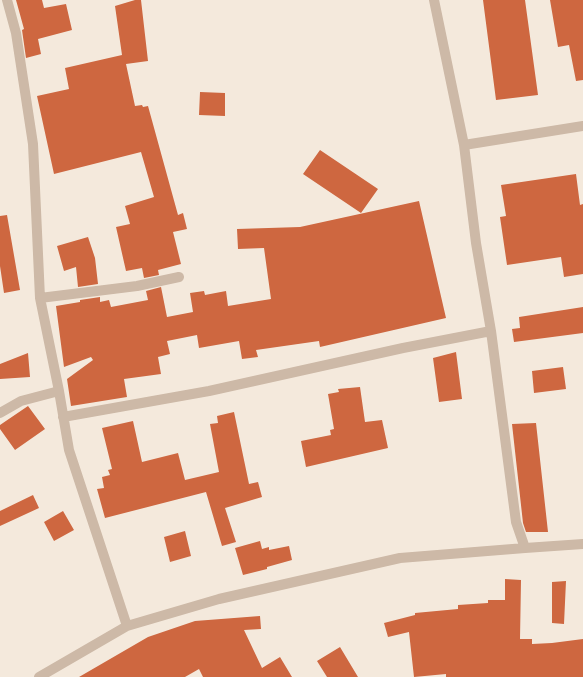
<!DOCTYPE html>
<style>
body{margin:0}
canvas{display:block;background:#f4e9dc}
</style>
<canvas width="583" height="677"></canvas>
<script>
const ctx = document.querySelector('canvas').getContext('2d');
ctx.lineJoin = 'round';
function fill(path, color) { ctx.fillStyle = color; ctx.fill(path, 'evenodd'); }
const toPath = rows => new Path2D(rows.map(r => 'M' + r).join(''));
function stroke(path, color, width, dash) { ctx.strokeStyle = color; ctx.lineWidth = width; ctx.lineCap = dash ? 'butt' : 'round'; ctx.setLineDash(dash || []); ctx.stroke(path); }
const building = toPath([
 [16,0,42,0,44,8,66,4,72,30,38,39,41,54,26,58,22,30,24,29],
 [135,0,141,0,148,61,126,64,135,106,142,105,143,107,148,106,178,215,183,213,187,229,173,232,181,264,158,270,159,275,144,278,142,268,126,271,116,227,130,224,125,206,154,197,141,152,54,174,37,96,69,89,65,68,122,55,115,6],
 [483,0,525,0,538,95,496,100],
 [550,0,583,0,583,80,576,81,569,45,558,47],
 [200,92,225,93,225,116,199,115],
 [320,150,378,189,361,213,303,174],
 [576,174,580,205,583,204,583,274,564,277,561,257,507,265,500,217,506,216,501,185],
 [419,201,446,318,320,347,319,341,256,350,258,357,242,359,239,341,199,348,197,335,167,341,170,354,158,357,161,374,124,379,127,397,71,406,67,379,93,360,91,357,64,367,56,306,80,302,80,300,100,297,100,302,109,300,111,307,148,300,146,291,161,287,167,317,193,312,190,293,204,291,205,295,226,291,228,306,271,299,264,248,238,249,237,229,300,227],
 [7,215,20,290,4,293,0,266,0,216],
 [88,237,95,258,98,284,78,287,76,267,64,271,57,246],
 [583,307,583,333,514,342,512,329,520,328,519,317],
 [456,352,462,399,439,402,433,358],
 [28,353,30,377,0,379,0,364],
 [563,367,566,389,534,393,532,371],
 [360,387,365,422,382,420,388,448,306,467,301,441,331,435,330,430,334,429,328,394,339,392,338,389],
 [28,406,45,429,15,450,0,429,0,425],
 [234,412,249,484,258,482,262,497,225,508,236,542,222,546,206,492,105,518,97,489,104,488,102,477,110,475,108,470,112,469,102,428,133,421,142,462,178,453,185,480,219,472,210,424,218,423,217,416],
 [536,423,548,532,526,532,523,523,512,424],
 [33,495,39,508,0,526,0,511],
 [63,511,74,530,54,541,44,522],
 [185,531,191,556,170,562,164,537],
 [260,541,262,549,269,547,269,550,289,546,292,560,267,567,267,569,243,575,235,548],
 [505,579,521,580,520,639,532,639,532,644,552,643,583,639,583,677,446,677,446,674,414,677,409,632,388,637,384,623,415,615,415,613,458,609,458,605,488,603,488,600,505,600],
 [566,581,564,624,552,623,552,582],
 [260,616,261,629,244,630,262,668,280,657,292,677,203,677,199,669,185,677,79,677,148,637,195,621],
 [340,647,358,677,327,677,317,661]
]);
const minor = toPath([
 [7,0,16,33,33,144,40,298,59,391,69,450,127,626],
 [464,145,583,126],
 [40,298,137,286,179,277],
 [0,413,21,401,59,391],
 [63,417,209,391,403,348,491,331],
 [525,548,583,544],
 [39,677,127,626,219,599,400,558,525,548,516,522,491,331,476,243,464,145,434,0]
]);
fill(building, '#ce6740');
stroke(minor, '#cdb9a7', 10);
</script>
